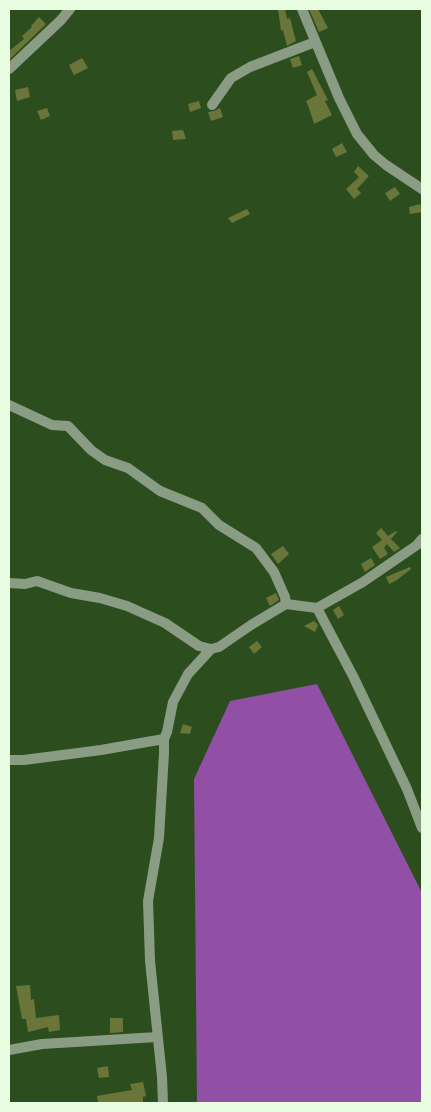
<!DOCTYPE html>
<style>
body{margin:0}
#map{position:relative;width:431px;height:1112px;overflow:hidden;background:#2c4e1f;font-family:"Golos Text",sans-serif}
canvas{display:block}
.frame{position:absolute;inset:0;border:10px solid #e7fce0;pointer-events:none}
</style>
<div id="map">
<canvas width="431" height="1112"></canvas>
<div class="frame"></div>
</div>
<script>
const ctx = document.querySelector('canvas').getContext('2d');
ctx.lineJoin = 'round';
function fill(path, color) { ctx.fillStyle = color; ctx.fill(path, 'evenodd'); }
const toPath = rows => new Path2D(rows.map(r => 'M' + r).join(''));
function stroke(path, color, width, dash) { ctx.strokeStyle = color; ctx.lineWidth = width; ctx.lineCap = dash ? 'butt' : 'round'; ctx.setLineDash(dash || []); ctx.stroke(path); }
const water = toPath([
 [317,684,422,893,422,1103,197,1103,194,779,230,701]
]);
const building = toPath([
 [278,9,285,9,287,19,290,18,296,41,287,46,283,30,281,31],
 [309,9,318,9,328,28,319,32],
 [39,17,46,24,10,59,9,57,9,51,24,39,22,36,32,27,31,26],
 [299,56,302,65,293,68,290,59],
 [82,58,88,68,74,75,69,65],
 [312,69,328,100,325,101,332,115,314,124,309,108,306,101,317,95,307,72],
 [28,87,30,97,17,101,15,90],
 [199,101,201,108,190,112,188,104],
 [47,108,50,116,41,120,37,111],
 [220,108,223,117,211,121,208,112,214,111],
 [183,130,186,139,173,140,172,131],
 [342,143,347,152,336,157,332,149],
 [358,166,369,176,357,189,361,193,354,199,346,189,359,177,354,172],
 [395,187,400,194,390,201,385,193],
 [420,204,422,212,410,214,409,207],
 [247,209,250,214,232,223,228,218],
 [381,528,388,536,396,531,397,532,391,539,400,548,394,552,387,544,384,548,388,554,380,559,372,547,382,540,376,533],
 [283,546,289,554,278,564,271,554],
 [371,558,375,565,365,572,361,564],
 [410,567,411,569,397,580,389,584,386,577],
 [276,593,279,600,270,606,266,598],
 [339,606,344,615,338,619,333,610],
 [314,621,318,625,315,632,304,626],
 [257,641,262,647,254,654,249,647],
 [183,724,192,727,190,734,180,733],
 [30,985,31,1000,34,999,36,1018,59,1015,60,1030,49,1032,48,1027,28,1032,26,1019,22,1019,16,986],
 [110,1018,123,1018,123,1032,110,1033],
 [108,1066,109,1077,99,1078,97,1068],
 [143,1082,146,1096,143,1097,143,1103,98,1103,97,1096,132,1090,130,1084]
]);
const minor = toPath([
 [302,9,339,98,357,134,374,155,386,165,422,189],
 [9,69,61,20,70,9],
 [212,105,231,78,250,67,315,42],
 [9,405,52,425,68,426,91,450,105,460,128,468,160,491,202,508,219,525,256,548,274,572,285,597,286,604],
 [9,583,25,584,37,581,71,593,100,598,127,606,165,623,199,646,211,649],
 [317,608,363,582,417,545,422,539],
 [9,760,24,760,101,750,164,739],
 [9,1050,42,1044,157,1037],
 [163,1103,162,1077,150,961,148,901,159,838,164,753,164,739,167,732,173,702,188,674,211,649,219,647,251,625,286,604,317,608,353,676,407,789,422,828]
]);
fill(water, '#924fa6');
fill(building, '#6a753a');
stroke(minor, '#8b9c85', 10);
</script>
